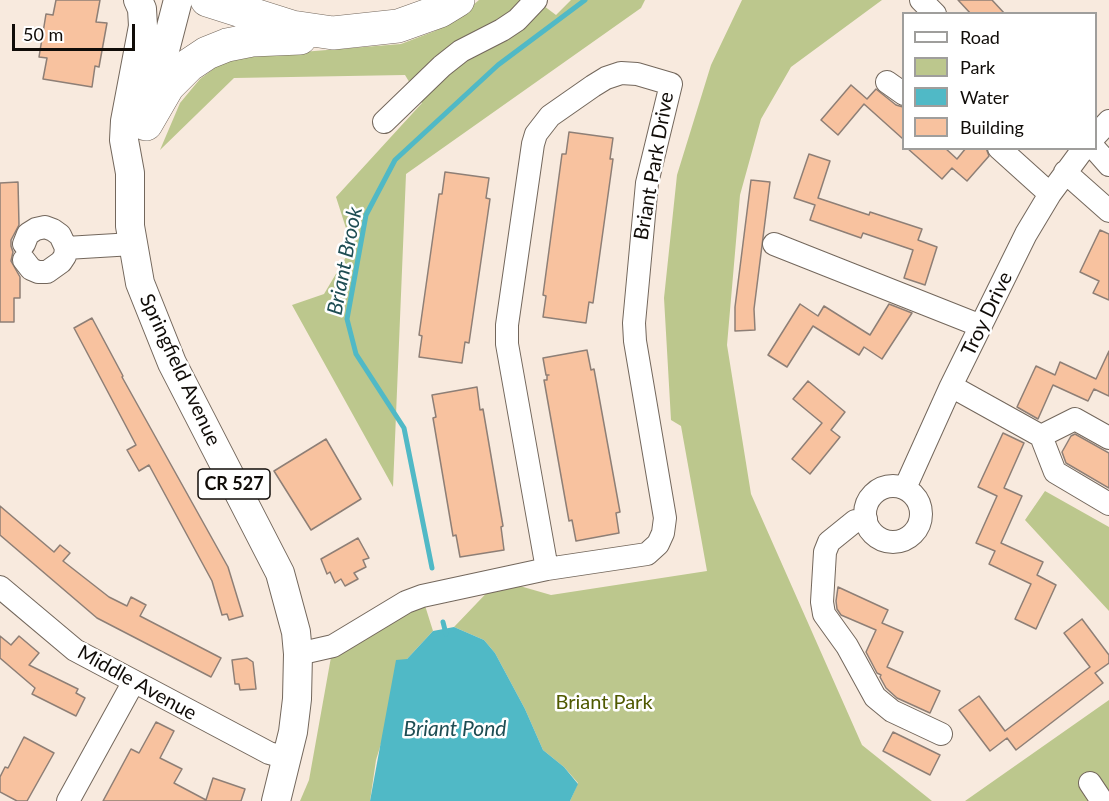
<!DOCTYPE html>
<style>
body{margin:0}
#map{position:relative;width:1109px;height:801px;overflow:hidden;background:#f8eade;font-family:Lato,sans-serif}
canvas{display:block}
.legend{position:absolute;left:902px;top:12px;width:195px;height:138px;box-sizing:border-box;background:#fff;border:2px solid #9f9e9c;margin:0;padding:8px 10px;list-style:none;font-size:18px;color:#100c08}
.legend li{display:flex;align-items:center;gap:12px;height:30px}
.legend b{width:30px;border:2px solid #9f9e9c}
.scale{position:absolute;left:12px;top:24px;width:123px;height:27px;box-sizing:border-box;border:3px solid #100c08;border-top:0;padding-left:8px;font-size:18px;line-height:21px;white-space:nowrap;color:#100c08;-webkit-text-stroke:4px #fff;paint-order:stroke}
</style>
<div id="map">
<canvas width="1109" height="801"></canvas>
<ul class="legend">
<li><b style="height:8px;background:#fff"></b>Road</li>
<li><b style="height:16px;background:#bcc78d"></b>Park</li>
<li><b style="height:16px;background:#50b9c6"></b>Water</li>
<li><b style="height:16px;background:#f8c29f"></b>Building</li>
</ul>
<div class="scale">50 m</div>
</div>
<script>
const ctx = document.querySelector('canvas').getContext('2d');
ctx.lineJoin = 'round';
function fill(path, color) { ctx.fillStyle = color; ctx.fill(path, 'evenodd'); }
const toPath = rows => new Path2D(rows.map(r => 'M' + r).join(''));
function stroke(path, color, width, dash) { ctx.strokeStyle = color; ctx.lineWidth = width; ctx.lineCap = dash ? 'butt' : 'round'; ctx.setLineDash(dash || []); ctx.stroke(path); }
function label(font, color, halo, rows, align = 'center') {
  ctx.font = font + ' Lato,sans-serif'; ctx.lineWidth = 5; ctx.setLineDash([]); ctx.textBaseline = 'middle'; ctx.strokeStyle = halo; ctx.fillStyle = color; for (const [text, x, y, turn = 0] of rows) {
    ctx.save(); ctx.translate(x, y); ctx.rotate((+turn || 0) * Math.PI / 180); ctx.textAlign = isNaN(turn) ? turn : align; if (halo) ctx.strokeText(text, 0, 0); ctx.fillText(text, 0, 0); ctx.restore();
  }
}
const green = toPath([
 [479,0,536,0,556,15,571,0,645,0,641,8,406,174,393,487,292,305,324,294,352,247,336,197,422,103,405,75,234,78,160,150,180,103,200,79,228,58,401,44,435,31,466,11],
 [742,0,882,0,791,67,761,119,740,195,727,345,751,494,862,745,932,801,570,801,578,783,564,767,543,750,525,709,495,653,484,640,454,627,499,580,551,595,707,571,681,426,671,420,664,298,677,175,711,65],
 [1045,491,1109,527,1109,611,1025,520],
 [422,596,433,631,407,659,376,760,370,801,300,801,309,780,333,646],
 [1109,700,1109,801,965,801]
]);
const water = toPath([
 [454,627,484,640,495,653,525,709,543,750,564,767,578,784,570,801,370,801,396,660,407,659,433,631]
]);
const stream = toPath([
 [432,568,404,428,356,354,347,319,366,215,395,160,498,65,585,0],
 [443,622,446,634]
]);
const building = toPath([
 [56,0,100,0,96,22,107,23,99,67,95,66,92,87,43,79,47,58,39,57,46,14,53,15,56,0],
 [958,0,992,0,1005,14,971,14,958,0],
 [851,85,867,99,876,89,896,105,903,107,903,139,864,104,838,135,821,120,851,85],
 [569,132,613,138,610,159,613,159,593,303,589,302,586,323,543,317,546,296,543,295,562,154,566,154,569,132],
 [907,148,945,148,957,159,966,148,986,148,989,156,967,181,952,168,942,179,907,148],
 [809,154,830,161,818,198,869,215,870,212,922,229,918,240,937,247,925,285,904,278,913,250,863,233,861,238,810,220,815,205,794,198,809,154],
 [445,172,489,178,486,198,490,199,469,343,465,342,462,363,419,357,422,336,419,335,439,194,442,194,445,172],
 [751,180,770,182,754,309,755,330,735,331,735,307,751,180],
 [18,182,19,225,11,240,11,246,13,252,11,261,20,277,20,298,14,298,14,322,0,322,0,183,18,182],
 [1100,230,1109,234,1109,300,1093,293,1099,281,1080,272,1100,230],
 [800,304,818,316,824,306,870,335,889,304,912,313,882,359,864,347,859,355,813,326,787,367,768,355,800,304],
 [92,318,123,376,122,377,228,567,243,616,229,620,227,614,222,615,212,581,149,465,139,471,127,450,136,445,74,328,92,318],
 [587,350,591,370,594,369,620,512,616,513,619,533,576,541,572,520,569,521,544,380,547,380,547,375,549,375,546,375,543,358,587,350],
 [1109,351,1109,396,1094,389,1088,401,1053,385,1038,419,1017,407,1036,366,1055,375,1060,362,1096,379,1109,351],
 [808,381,845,412,831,430,840,437,810,474,792,459,822,423,793,399,808,381],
 [477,387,480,410,483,409,503,526,501,527,504,550,460,557,456,535,453,536,433,418,436,417,432,395,477,387],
 [1003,433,1024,443,1004,488,1022,496,1001,543,1043,562,1037,575,1056,585,1036,629,1015,619,1031,584,989,564,995,551,976,543,997,496,978,487,1003,433],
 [1075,434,1109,453,1109,488,1066,463,1062,452,1071,436,1075,434],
 [326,439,361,499,311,530,274,471,326,439],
 [0,506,54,552,60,545,70,553,63,561,109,597,127,606,131,597,146,605,140,616,221,658,211,677,97,618,0,535,0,506],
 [358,538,369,558,363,560,366,567,354,573,358,579,345,586,341,579,335,583,330,572,327,574,321,559,358,538],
 [838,587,888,610,882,623,903,632,887,667,940,691,930,713,897,698,886,688,880,677,881,675,877,673,866,652,876,630,841,615,837,609,836,601,838,587],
 [1082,619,1109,655,1109,663,1095,673,1103,683,1016,750,1007,738,990,751,959,710,979,696,1005,731,1090,667,1064,633,1082,619],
 [0,636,11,645,19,636,39,653,29,665,78,689,76,693,85,698,76,716,32,694,35,688,0,658,0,636],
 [247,658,253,662,256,689,240,690,239,684,235,684,232,660,247,658],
 [156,722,174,731,160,758,182,769,174,783,206,800,213,778,245,789,241,801,103,801,131,749,139,753,156,722],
 [893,732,940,755,930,775,883,751,893,732],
 [24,737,54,753,27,801,17,801,0,792,0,777,5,767,8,768,24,737]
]);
const minor = toPath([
 [921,0,935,14],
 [887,82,904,94],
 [384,122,442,66,461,51,502,30,517,20,536,0],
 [1096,135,1109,121],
 [999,148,1050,194],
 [1094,148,1109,165],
 [1065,172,1109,211],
 [24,244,28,234,36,229,45,227,53,230,60,235,66,248,133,244],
 [774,244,981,326],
 [24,260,31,269,38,272,47,272,61,262,65,256,66,248],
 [951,386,1041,436,1055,472,1109,504],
 [1041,436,1075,419,1109,438],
 '865 514a28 28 0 1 1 56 0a28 28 0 1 1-56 0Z',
 [905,488,951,386,1026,234,1050,194,1084,148],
 [866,519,855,521,829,542,825,552,822,602,824,614,847,646,875,697,892,711,941,734],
 [0,587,75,650,269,753,287,758],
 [298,654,333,646,406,602,422,596,547,569,647,554,658,544,663,533,665,518,635,341,634,323,647,183,671,84,637,74,621,73,606,78,593,86,550,116,536,134,533,144,507,325,507,344,547,569],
 [1090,783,1102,801],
 [68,801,133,683]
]);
const major = toPath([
 [138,0,142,9,143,26,125,121,124,140,130,173,130,226,140,283,172,363,280,573,296,632,298,654,297,699,293,732,276,801],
 [150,108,178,0]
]);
const highway = toPath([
 [207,0,292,27,333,33,398,26,440,11,458,0],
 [146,124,168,86,189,65,207,53,227,45,252,40,300,38]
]);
const shields = [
 [234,484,72]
];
const shieldNames = [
 ["CR 527",234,484]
];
const streetNames = [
 ["Briant Park Drive",654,166,-80],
 ["Troy Drive",987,314,-64],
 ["Springfield Avenue",180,370,65],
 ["Middle Avenue",137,683,29]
];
const parkNames = [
 ["Briant Park",604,703]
];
const waterNames = [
 ["Briant Brook",345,261,-79],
 ["Briant Pond",455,729]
];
fill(green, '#bcc78d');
fill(water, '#50b9c6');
stroke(stream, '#50b9c6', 5);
fill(building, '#f8c29f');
stroke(building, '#8e7f76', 1.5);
stroke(minor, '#73675c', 24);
stroke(major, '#73675c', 30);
stroke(highway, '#73675c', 34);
stroke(minor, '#fff', 22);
stroke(major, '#fff', 28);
stroke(highway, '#fff', 33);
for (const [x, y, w] of shields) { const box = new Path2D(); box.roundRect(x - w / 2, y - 15, w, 30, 4.5); ctx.fillStyle = '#fff'; ctx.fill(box); stroke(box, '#100c08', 1.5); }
label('bold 18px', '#100c08', null, shieldNames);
label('20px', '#100c08', '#fff', streetNames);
label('20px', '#4f5900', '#fff', parkNames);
label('italic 21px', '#1e4d53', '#fff', waterNames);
</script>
